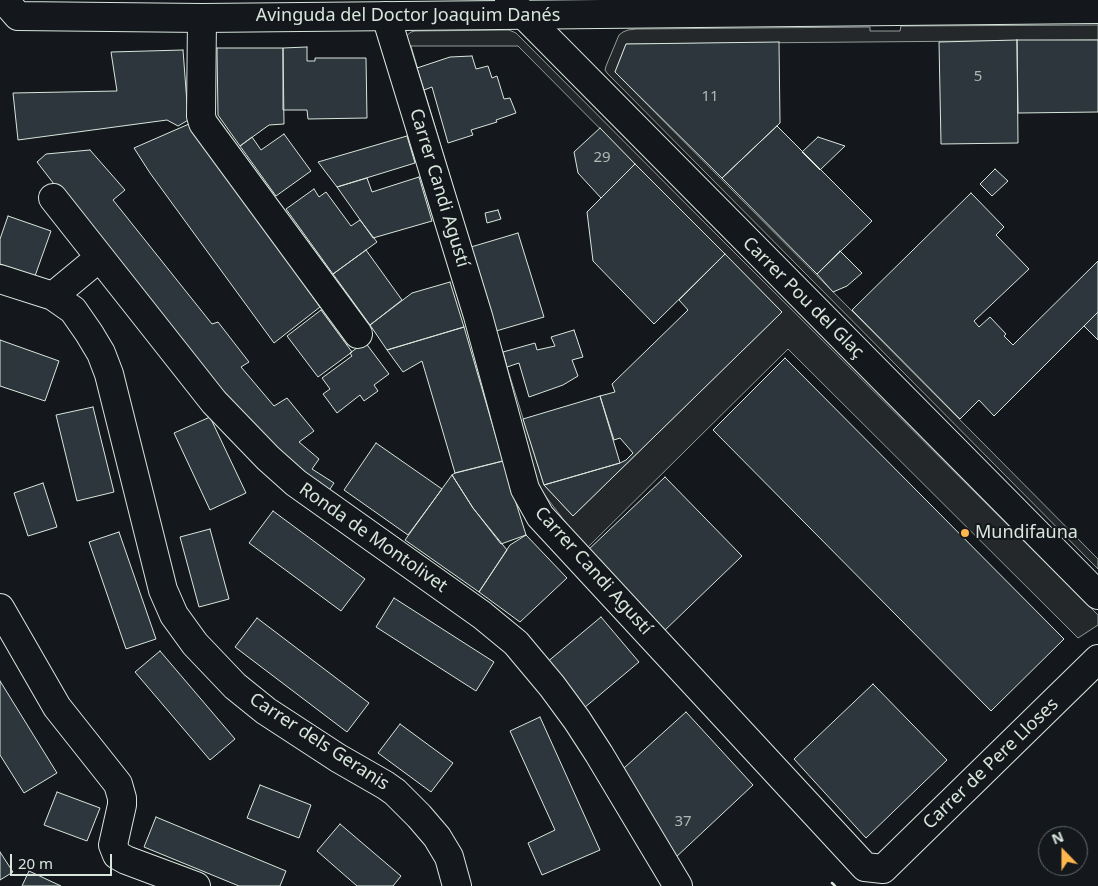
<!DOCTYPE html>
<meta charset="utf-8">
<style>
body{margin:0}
#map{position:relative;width:1098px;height:886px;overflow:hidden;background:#14181c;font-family:"Noto Sans",sans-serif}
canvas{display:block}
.north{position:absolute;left:1038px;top:826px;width:50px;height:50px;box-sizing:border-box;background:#14181c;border:1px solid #626a69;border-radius:50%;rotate:338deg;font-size:14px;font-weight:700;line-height:20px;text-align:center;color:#d8e6dc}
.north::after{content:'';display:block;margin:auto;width:18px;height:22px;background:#ffb74d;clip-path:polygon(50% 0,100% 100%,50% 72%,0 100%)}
.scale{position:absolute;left:10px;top:854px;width:102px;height:22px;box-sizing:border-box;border:2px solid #d8e6dc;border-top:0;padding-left:6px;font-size:15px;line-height:18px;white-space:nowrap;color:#d8e6dc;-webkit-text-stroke:4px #14181c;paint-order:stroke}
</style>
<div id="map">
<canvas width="1098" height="886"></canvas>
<div class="north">N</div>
<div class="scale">20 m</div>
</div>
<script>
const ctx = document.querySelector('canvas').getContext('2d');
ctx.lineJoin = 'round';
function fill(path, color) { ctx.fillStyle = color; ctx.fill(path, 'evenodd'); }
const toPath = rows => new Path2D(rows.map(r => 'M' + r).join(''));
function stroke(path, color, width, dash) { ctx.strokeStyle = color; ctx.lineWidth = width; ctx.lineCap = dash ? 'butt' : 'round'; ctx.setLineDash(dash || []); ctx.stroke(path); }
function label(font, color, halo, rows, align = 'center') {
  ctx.font = font + ' "Noto Sans",sans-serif'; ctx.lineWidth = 4; ctx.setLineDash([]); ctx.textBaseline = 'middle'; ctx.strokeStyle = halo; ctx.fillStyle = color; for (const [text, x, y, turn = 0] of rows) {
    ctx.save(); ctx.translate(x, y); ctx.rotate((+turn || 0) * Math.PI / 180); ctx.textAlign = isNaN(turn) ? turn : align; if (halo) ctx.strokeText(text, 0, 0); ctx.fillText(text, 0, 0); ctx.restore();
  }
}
const parking = toPath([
 [1098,25,1098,40,626,44,615,72,1098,559,1098,569,607,73,605,70,606,66,619,35,623,32,628,30,636,29,870,27,870,31,900,31,901,26,1098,25],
 [509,30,516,33,731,249,1098,615,1098,625,1078,638,788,349,586,549,537,485,405,37,411,32,415,31,509,30],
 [411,46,518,46,782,312,573,516,544,485,507,367,411,46]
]);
const building = toPath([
 [1017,40,1098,40,1098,112,1018,113,1017,40],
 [1017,40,1018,143,941,144,939,42,1017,40],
 [779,42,780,123,722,178,615,72,626,44,779,42],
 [307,47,307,61,315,61,315,58,366,58,367,118,308,119,307,110,283,110,283,48,307,47],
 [217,48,283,48,284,124,269,125,240,146,218,115,217,48],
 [183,50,187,103,190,119,178,126,167,120,18,140,13,93,117,91,111,52,183,50],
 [472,56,476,69,488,66,492,78,497,76,504,99,510,98,516,113,496,120,497,122,471,130,473,135,448,143,432,87,424,90,417,68,450,57,472,56],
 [189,124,320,307,274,343,150,173,134,148,189,124],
 [777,126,872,221,817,274,722,178,777,126],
 [600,128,635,164,601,198,578,173,574,152,600,128],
 [284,134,311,171,276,196,240,146,252,137,261,150,284,134],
 [407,136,415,163,337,187,318,162,407,136],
 [818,137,845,146,820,170,802,152,818,137],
 [90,150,125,190,113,200,212,324,218,322,249,362,241,367,274,406,287,398,314,431,299,442,319,459,312,469,334,483,326,495,245,425,108,254,37,162,46,154,90,150],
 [635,164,725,254,654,324,593,261,587,212,635,164],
 [995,169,1008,181,992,196,980,184,995,169],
 [419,177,432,221,373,238,337,187,367,178,372,192,419,177],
 [314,189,319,197,326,192,351,226,360,220,377,242,333,274,286,209,314,189],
 [971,193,1004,227,996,235,1029,269,974,321,979,327,990,317,1006,334,1004,336,1013,345,1098,261,1098,312,994,416,979,400,960,419,852,310,971,193],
 [498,210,501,219,487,223,485,213,498,210],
 [8,216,51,231,35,276,0,264,0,239,8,216],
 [518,233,544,317,496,331,471,247,518,233],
 [366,250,402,300,370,325,333,274,366,250],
 [840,251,862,273,847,286,833,292,817,274,840,251],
 [725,254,782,312,573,516,544,485,620,463,626,460,633,453,620,438,614,440,600,396,615,392,612,384,688,310,679,300,725,254],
 [450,282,464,327,387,350,370,325,412,293,450,282],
 [321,310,352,352,318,377,287,336,321,310],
 [1098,312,1098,340,1084,326,1098,312],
 [464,327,503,461,455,473,422,361,403,372,387,350,464,327],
 [574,330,583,357,572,360,578,376,563,385,529,397,519,363,507,367,503,352,535,343,537,350,555,346,551,337,574,330],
 [0,340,59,361,45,401,0,386,0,340],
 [365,342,389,374,374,385,378,391,364,401,360,395,337,413,323,394,330,389,322,378,352,356,350,353,365,342],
 [785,358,1064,639,991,711,713,430,785,358],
 [600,396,620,463,544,485,523,419,600,396],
 [93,407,114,492,77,501,56,415,93,407],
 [210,417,246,493,210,510,174,433,210,417],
 [376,443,442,489,408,535,344,490,376,443],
 [503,461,526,535,501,544,473,508,452,475,455,473,503,461],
 [452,475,473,508,507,550,479,592,405,540,452,475],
 [665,477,742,556,663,632,586,552,665,477],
 [43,483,57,527,28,536,14,493,43,483],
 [273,511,365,579,341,611,249,543,273,511],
 [210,529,229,599,199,607,180,537,210,529],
 [119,532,156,639,126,649,89,542,119,532],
 [526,535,567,578,520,622,479,592,510,545,526,535],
 [394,598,494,662,476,691,376,627,394,598],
 [601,617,639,662,584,708,546,663,601,617],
 [257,618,369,703,347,732,235,647,257,618],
 [160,651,235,739,210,760,135,672,160,651],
 [0,681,57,773,24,793,0,755,0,681],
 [873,684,947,760,866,838,794,759,873,684],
 [686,712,753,785,674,859,624,768,686,712],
 [540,717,600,850,542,875,528,843,555,830,510,731,540,717],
 [400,724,453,763,431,792,378,753,400,724],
 [260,785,311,805,299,838,247,818,260,785],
 [57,792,100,808,87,841,44,825,57,792],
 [156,817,286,871,280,886,239,886,144,847,156,817],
 [340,824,401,876,393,886,357,886,317,851,340,824],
 [0,852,13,872,0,880,0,852],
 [29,871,61,886,22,886,29,871]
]);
const minor = toPath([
 [509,0,1098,595],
 [386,16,478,316,525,489,540,516,865,867,883,869,1098,659],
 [202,18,201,116,203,123,358,334],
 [53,198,214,402,268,458,296,483,482,615,516,643,552,686,577,720,599,754,678,886],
 [0,279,53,296,73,310,89,333,101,353,109,374,163,590,174,615,195,644,235,686,266,711,338,758,385,785,395,792,419,816,437,837,449,857,457,886],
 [53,296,99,258],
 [0,608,57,707,118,784,122,798,122,805,113,845,117,855,126,860,196,886]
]);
const tertiary = toPath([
 [4,0,18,16,202,18,1098,9]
]);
const wall = toPath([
 [832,883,835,886]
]);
const markers = [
 [965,533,5,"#ffb74d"]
];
const numberNames = [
 ["5",978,77],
 ["11",710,97],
 ["29",602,158],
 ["37",683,822]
];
const streetNames = [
 ["Avinguda del Doctor Joaquim Danés",408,16],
 ["Carrer Candi Agustí",439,188,73],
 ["Carrer Pou del Glaç",803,298,45],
 ["Ronda de Montolivet",373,538,35],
 ["Carrer Candi Agustí",593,571,48],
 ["Carrer dels Geranis",319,742,33],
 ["Carrer de Pere Lloses",991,764,-44]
];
const poiNames = [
 ["Mundifauna",975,533]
];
fill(parking, '#24282b');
stroke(parking, '#939e99', 1);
fill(building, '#2c363c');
stroke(building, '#d8e6dc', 1);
stroke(minor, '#d8e6dc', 30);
stroke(tertiary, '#d8e6dc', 30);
stroke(minor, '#14181c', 28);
stroke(tertiary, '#14181c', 28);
stroke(wall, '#d8e6dc', 2.5);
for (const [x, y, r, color] of markers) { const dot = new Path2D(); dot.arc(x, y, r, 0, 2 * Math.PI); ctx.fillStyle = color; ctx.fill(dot); stroke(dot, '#14181c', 2); }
label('15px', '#adbab4', null, numberNames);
label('18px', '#d8e6dc', '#14181c', streetNames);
label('18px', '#d8e6dc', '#14181c', poiNames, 'left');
</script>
